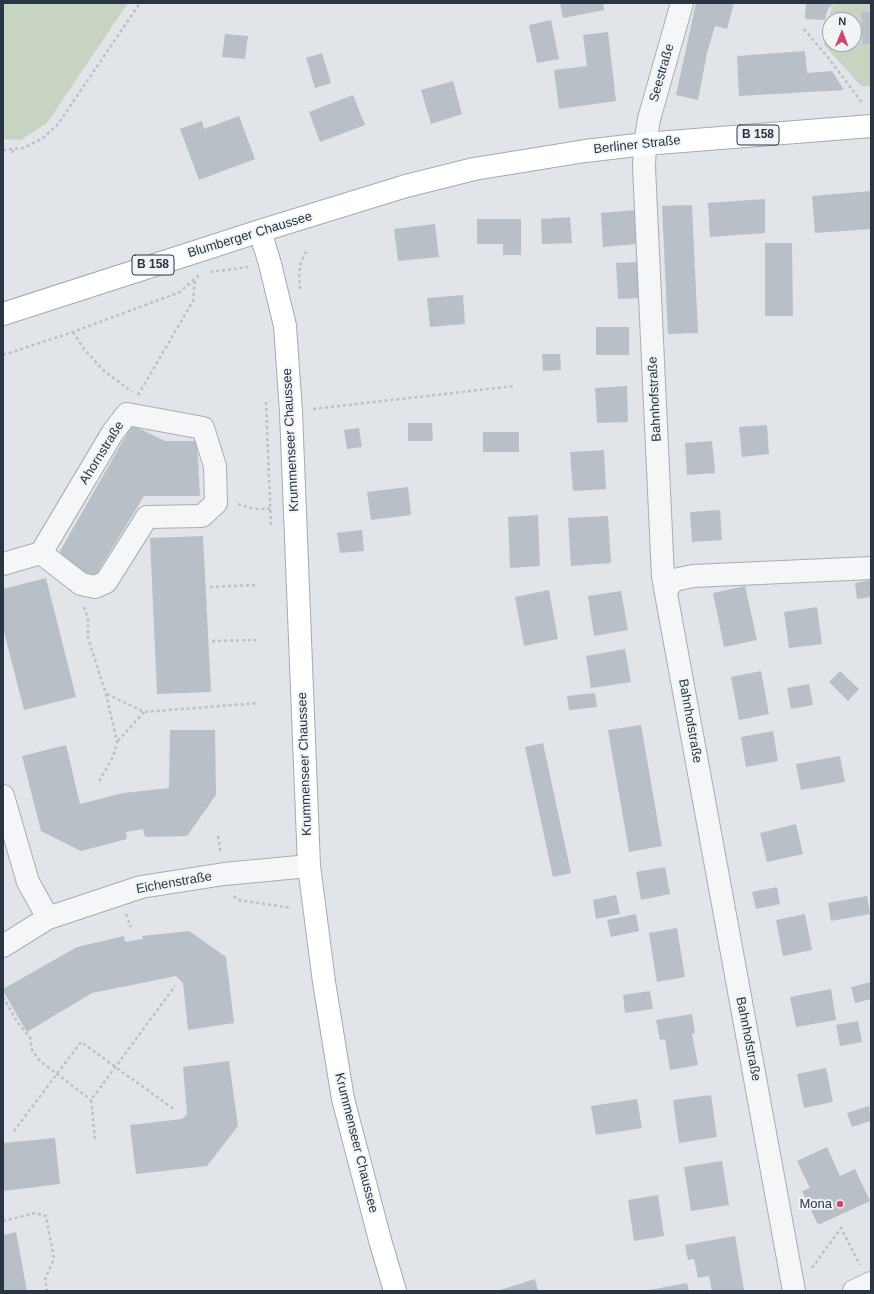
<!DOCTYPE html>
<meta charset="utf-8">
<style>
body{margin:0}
#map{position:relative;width:874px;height:1294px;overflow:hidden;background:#e1e5ea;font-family:Arial,sans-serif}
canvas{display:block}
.frame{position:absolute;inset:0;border:4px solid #293542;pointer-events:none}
.north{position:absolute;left:822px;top:12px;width:40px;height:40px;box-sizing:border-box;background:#f1f4f7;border:1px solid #a1a8af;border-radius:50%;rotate:1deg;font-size:11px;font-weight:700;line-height:16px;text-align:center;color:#293542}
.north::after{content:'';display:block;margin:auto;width:14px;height:18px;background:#ce4769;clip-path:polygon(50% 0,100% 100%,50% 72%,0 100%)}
</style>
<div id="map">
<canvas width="874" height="1294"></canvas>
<div class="frame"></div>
<div class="north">N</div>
</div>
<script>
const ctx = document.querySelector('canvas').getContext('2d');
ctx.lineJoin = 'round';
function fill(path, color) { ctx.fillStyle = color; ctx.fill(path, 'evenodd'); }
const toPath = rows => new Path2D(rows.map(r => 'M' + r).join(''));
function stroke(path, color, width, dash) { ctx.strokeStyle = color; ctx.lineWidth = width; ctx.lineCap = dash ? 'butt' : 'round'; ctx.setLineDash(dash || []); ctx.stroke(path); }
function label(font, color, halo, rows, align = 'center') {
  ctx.font = font + ' Arial,sans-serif'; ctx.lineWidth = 4; ctx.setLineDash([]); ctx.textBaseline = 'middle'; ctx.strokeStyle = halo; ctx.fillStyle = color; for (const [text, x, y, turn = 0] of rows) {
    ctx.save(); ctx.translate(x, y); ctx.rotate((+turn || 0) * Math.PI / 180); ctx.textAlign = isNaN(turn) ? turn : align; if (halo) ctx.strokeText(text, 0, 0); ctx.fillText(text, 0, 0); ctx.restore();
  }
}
const green = toPath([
 [3,3,128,3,47,123,21,140,3,139],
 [836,3,871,3,871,86,861,86,824,45,828,20,832,7],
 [830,20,854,20,854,44,830,44]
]);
const building = toPath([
 [560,3,603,3,604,10,563,18],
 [696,3,734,3,727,29,715,26,707,53,698,100,676,95],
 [806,3,834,3,828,9,825,20,805,19],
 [861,12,871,12,871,44,863,45],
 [551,20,559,59,537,63,529,25],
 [608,32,616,101,559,109,554,70,587,66,583,35],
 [225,34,248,36,245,59,222,57],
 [805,51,807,73,832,71,844,90,739,96,737,56],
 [322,53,331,83,315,88,306,58],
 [453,81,462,114,431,124,421,90],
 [353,95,365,125,320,142,309,112],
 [239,116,255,159,199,180,180,129,202,121,204,129],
 [871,191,871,229,815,233,812,196],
 [765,199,765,233,710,237,708,203],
 [692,205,698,333,668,334,662,206],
 [635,210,637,244,603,247,601,213],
 [570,217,572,243,542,244,541,219],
 [477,219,521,219,521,255,503,255,503,244,477,244],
 [435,224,439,257,398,261,394,229],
 [765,243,792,243,793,316,765,316],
 [638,262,640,298,618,299,616,263],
 [463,295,465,324,430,327,427,298],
 [596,327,629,327,629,355,596,355],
 [542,354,560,354,561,370,543,371],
 [627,386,628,422,597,423,595,388],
 [408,423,432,423,433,441,408,441],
 [132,425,165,441,197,441,200,496,144,496,94,578,56,558],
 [767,425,769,454,742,457,739,427],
 [359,428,362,447,347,449,344,430],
 [483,432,519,432,519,452,483,452],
 [712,441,715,473,687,475,685,443],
 [604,450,606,489,573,491,570,452],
 [408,487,411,515,371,520,367,492],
 [720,510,722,540,692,542,690,512],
 [538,515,540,566,510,568,508,517],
 [608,516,611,563,571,566,568,518],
 [362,530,364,551,340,553,337,533],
 [203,536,211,692,157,694,150,538],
 [46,578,76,697,24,710,3,628,3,589],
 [871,580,871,597,857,599,855,583],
 [745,586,757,640,724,647,713,593],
 [549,590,558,639,524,646,515,597],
 [621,591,628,630,594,636,588,596],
 [817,607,822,644,789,648,784,612],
 [625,649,631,682,591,688,586,656],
 [761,671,769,714,739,720,731,677],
 [840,671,859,689,848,701,829,682],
 [809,684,813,705,791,709,787,688],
 [595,693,597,707,569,710,567,696],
 [641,725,662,846,629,852,608,730],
 [170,730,215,730,216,795,187,836,145,837,143,829,126,832,127,839,81,851,41,831,22,756,66,745,80,804,123,793,169,788],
 [773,731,778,761,746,767,741,737],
 [543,743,571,873,553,877,525,747],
 [840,756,845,782,801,790,796,764],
 [796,824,803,854,767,862,760,833],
 [665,867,670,894,641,900,636,872],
 [777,887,780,904,756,909,752,892],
 [616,895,620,914,596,919,593,900],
 [867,896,870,914,831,921,828,903],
 [636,914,639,931,611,937,607,920],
 [805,914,812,950,783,956,776,920],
 [677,928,685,977,657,982,649,933],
 [189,931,226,957,234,1023,188,1030,183,983,176,976,92,993,27,1032,3,991,3,989,77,947,124,936,125,942,143,939,142,936],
 [871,982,871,999,855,1003,851,987],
 [831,989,836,1020,796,1027,790,997],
 [650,991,653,1009,625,1013,623,995],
 [692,1014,695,1033,692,1034,698,1065,670,1070,665,1039,660,1040,656,1020],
 [858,1021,862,1042,840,1046,836,1025],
 [229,1061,238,1126,207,1166,136,1174,130,1125,182,1119,187,1114,183,1067],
 [826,1068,833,1102,804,1108,797,1074],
 [711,1095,717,1137,679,1143,673,1100],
 [637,1099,642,1128,596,1135,591,1106],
 [869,1106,871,1121,852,1127,847,1113],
 [55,1138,60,1184,3,1191,3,1143],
 [827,1147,840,1176,855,1169,870,1201,818,1225,802,1191,810,1188,797,1161],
 [722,1161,729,1205,691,1211,684,1167],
 [658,1195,664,1236,634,1241,628,1200],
 [16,1232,27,1291,3,1291,3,1235],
 [735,1236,744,1290,712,1291,709,1276,698,1278,694,1259,688,1260,685,1245],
 [535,1279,538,1291,497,1291],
 [687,1283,689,1291,649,1291,649,1290]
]);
const path = toPath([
 [804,29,830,60,863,104],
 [3,150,23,148,42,139,58,124,140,3],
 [13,150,13,156],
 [210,272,248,267],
 [300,289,299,274,301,262,307,250],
 [73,332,84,349,103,370,132,392],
 [3,355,73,332,180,292,199,275],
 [138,395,193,301,195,279],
 [266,402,271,527],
 [313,409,514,386],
 [238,504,254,509,270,509],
 [210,587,255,585],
 [84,607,88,618,88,638,106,694,117,742,113,757,98,783],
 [212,641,256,640],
 [107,694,144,712,258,703],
 [118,741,144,712],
 [218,836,221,854],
 [234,896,238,900,292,908],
 [126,914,131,927],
 [3,997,18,1023,30,1037,32,1050,40,1061,91,1100],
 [14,1131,81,1042,175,1110],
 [95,1139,91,1100,175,986],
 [3,1221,35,1213,46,1216,54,1259,45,1279,47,1291],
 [812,1268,841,1228,860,1265]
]);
const minor = toPath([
 [682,3,649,119,645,144,644,167,663,577,794,1291],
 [3,564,41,553,113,432,127,414,203,428,215,466,216,503,202,516,147,517,106,582,95,587,81,584,41,553],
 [666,590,674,580,693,576,871,568],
 [3,796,28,882,48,918],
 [3,946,48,918,141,887,224,874,309,866],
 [854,1291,871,1283]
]);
const major = toPath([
 [260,231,270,264,285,326,291,412,309,866,324,982,343,1099,380,1240,395,1291],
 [3,314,260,231,406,186,474,169,585,151,645,144,871,126]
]);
const markers = [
 [840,1204,4,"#ce4769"]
];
const shields = [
 [758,135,42],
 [153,265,42]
];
const shieldNames = [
 ["B 158",758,135],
 ["B 158",153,265]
];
const streetNames = [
 ["Seestraße",662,73,-74],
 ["Berliner Straße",637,145,-6],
 ["Blumberger Chaussee",250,235,-17],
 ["Bahnhofstraße",655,399,-93],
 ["Krummenseer Chaussee",291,440,-93],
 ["Ahornstraße",102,453,-58],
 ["Bahnhofstraße",690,721,80],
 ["Krummenseer Chaussee",305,764,-92],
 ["Eichenstraße",174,883,-10],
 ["Bahnhofstraße",748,1039,79],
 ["Krummenseer Chaussee",356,1143,76]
];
const poiNames = [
 ["Mona",832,1204]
];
fill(green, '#c8d4c2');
fill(building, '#b8bfc7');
stroke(minor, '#a6adb4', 24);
stroke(major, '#a0abb6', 24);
stroke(path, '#bbc0c5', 2.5, [3, 3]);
stroke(minor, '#f4f6f8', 22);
stroke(major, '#fff', 22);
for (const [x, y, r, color] of markers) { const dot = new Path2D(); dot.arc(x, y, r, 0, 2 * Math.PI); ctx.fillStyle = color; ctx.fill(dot); stroke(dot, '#f1f4f7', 1.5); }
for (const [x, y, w] of shields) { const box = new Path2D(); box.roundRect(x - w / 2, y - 10, w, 20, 3); ctx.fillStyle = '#f1f4f7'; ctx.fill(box); stroke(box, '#293542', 1); }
label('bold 12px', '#293542', null, shieldNames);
label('13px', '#293542', '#f1f4f7', streetNames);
label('13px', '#293542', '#f1f4f7', poiNames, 'right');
</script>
